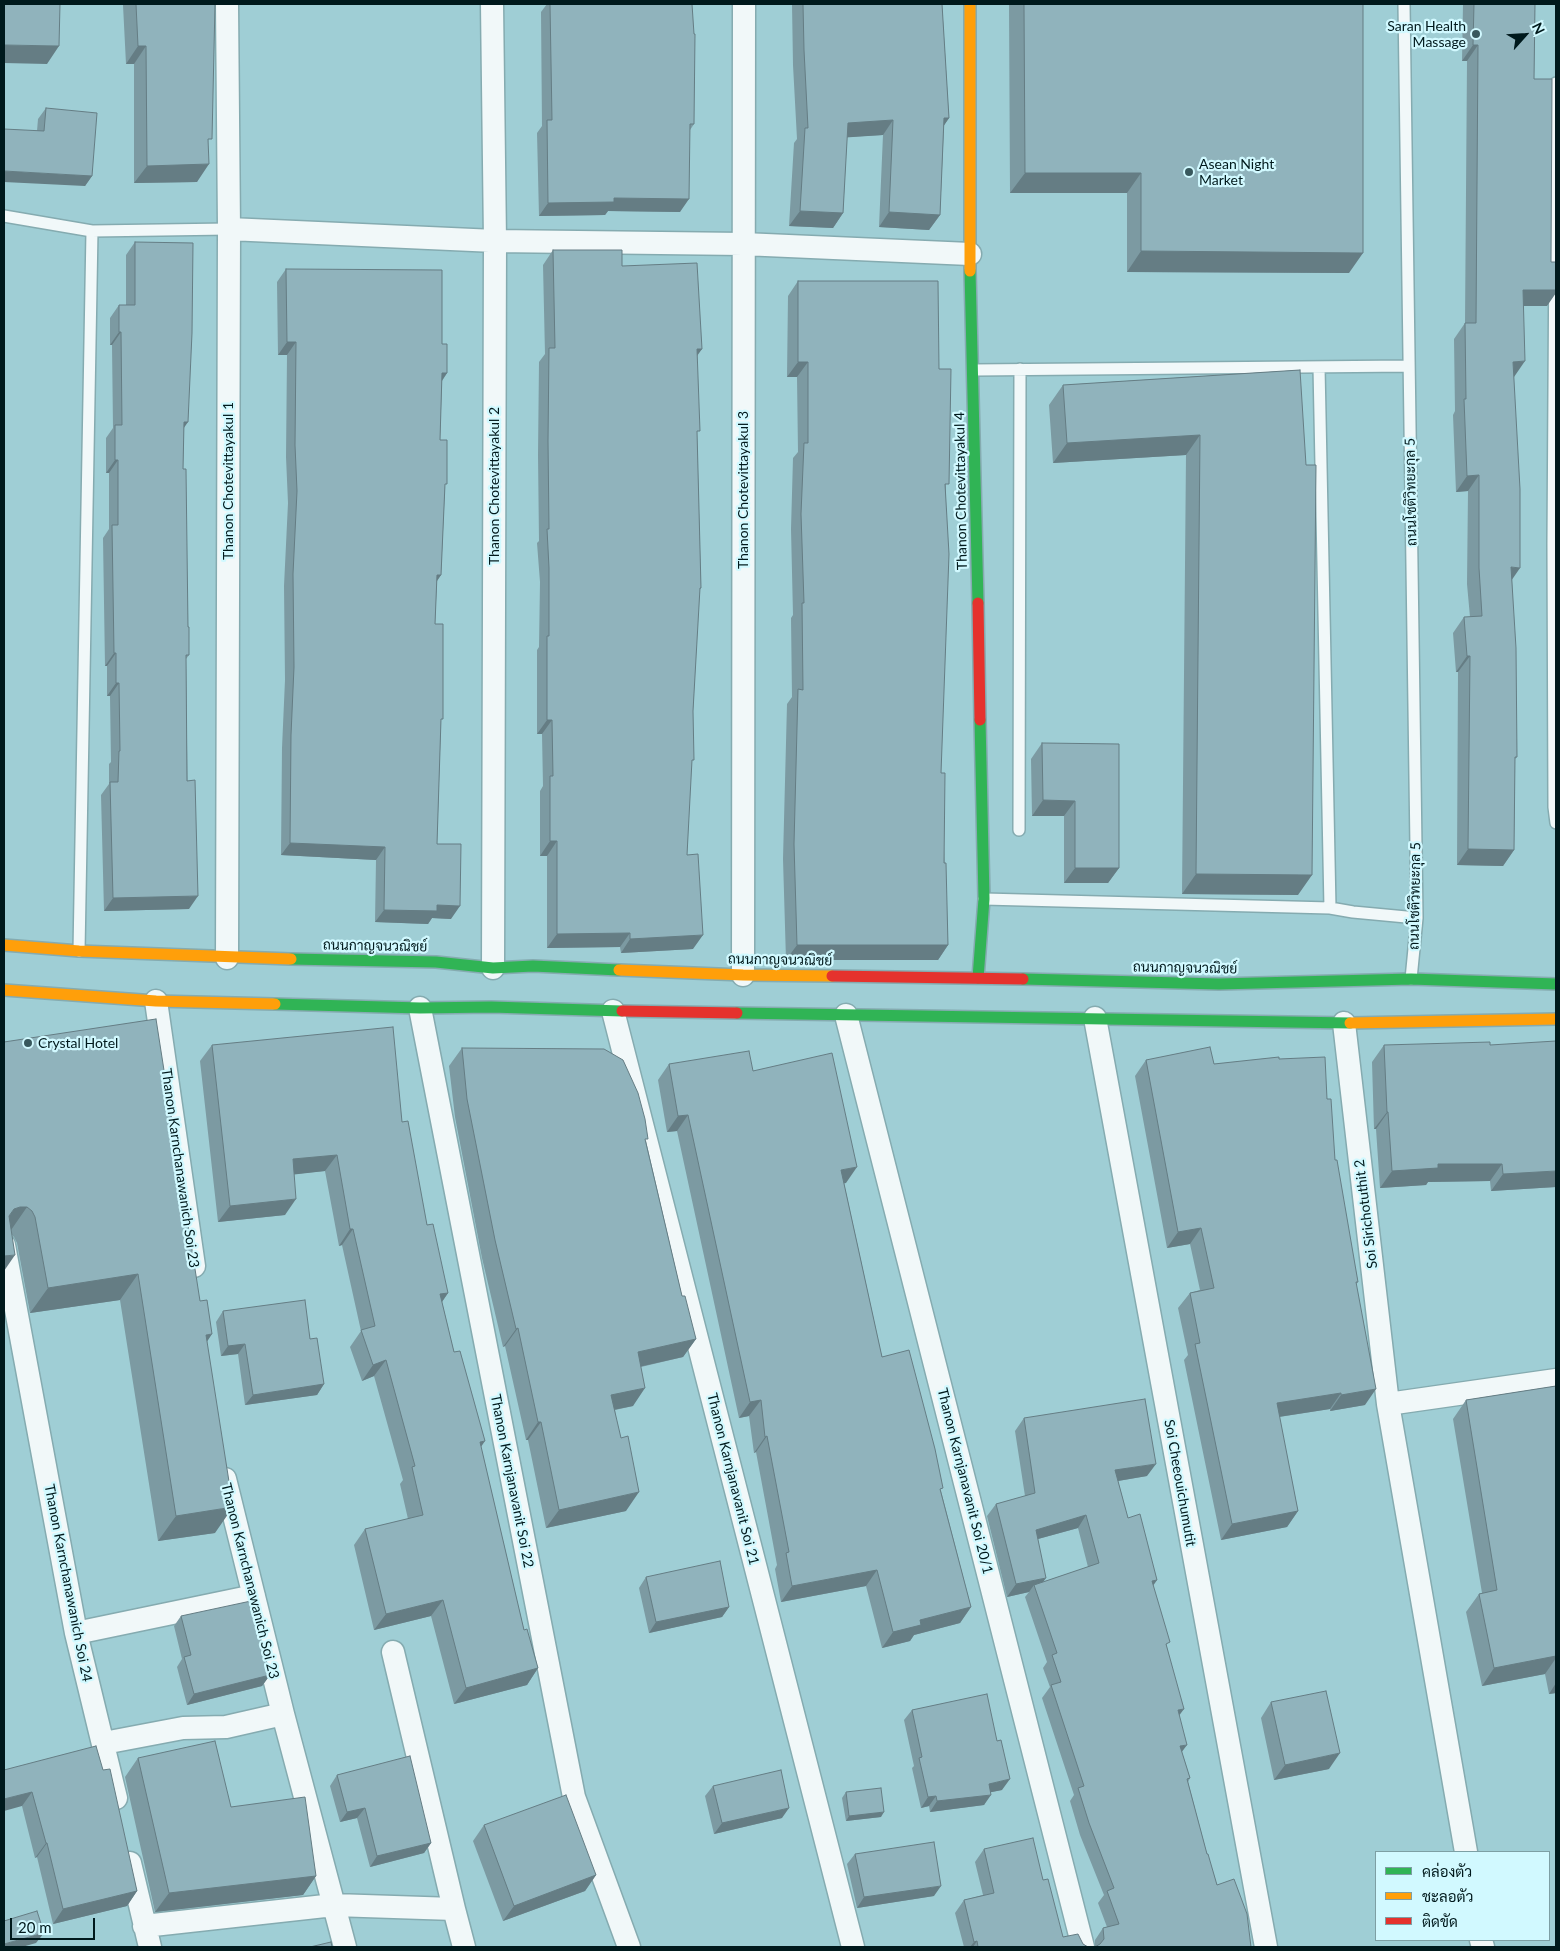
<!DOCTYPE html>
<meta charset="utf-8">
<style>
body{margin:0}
#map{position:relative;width:1560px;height:1951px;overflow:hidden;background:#9fced5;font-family:Lato,Sarabun,sans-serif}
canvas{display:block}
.frame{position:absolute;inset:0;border:5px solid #00191c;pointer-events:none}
.legend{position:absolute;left:1375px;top:1851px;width:175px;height:90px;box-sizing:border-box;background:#d1f9ff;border:1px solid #7d9fa4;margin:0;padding:6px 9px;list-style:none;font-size:15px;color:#00191c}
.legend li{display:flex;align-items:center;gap:10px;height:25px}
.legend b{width:25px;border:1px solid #7d9fa4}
.north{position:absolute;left:1500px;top:10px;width:50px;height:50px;-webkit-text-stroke:4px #d1f9ff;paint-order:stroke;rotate:64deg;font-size:14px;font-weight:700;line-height:20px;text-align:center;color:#00191c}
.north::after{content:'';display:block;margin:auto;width:18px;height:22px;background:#00191c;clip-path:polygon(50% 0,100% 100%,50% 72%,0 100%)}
.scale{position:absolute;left:10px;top:1918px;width:85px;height:22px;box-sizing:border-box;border:2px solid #00191c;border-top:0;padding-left:6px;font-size:15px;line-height:18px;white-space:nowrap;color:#00191c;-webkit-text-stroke:4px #d1f9ff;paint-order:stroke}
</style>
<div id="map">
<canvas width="1560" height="1951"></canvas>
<div class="frame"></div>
<ul class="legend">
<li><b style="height:6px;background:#30b455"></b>คล่องตัว</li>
<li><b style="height:6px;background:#ff9f0a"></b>ชะลอตัว</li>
<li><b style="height:6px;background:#e5322d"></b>ติดขัด</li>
</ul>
<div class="north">N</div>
<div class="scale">20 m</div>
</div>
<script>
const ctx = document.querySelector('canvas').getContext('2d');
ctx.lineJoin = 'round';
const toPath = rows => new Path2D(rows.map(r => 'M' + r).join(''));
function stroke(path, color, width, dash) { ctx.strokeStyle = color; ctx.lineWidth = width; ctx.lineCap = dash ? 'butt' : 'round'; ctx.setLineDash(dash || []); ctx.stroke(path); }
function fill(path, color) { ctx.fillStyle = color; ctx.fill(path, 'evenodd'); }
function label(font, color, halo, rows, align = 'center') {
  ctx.font = font + ' Lato,Sarabun,sans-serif'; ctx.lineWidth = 4.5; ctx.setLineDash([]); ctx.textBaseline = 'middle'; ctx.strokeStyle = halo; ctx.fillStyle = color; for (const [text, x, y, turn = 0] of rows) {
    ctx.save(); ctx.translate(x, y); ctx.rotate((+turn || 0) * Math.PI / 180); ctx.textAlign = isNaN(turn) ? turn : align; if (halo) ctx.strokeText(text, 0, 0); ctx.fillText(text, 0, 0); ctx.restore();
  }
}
const lane = toPath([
 [1404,4,1417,918,1411,979],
 [1556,83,1553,543,1554,807,1556,823],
 [4,216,92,231,229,229],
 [1319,367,1330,908,1353,912,1417,918],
 [974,370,1409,366],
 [1019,830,1020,369],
 [984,899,1330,908],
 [79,951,92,231]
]);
const street = toPath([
 [492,4,495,241,493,968],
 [229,229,495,241,743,244,970,254],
 [227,958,229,229,227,4],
 [743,975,744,4],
 [156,1001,194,1266],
 [420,1008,574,1797,629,1947],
 [613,1011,853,1947],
 [846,1015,1083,1947],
 [1095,1018,1266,1947],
 [1344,1023,1388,1404,1466,1852],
 [4,1245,76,1633,116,1798],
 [1388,1404,1556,1380],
 [225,1479,283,1714,345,1947],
 [76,1633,254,1596],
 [393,1652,454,1909],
 [104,1743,183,1728,226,1727,283,1714],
 [130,1863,150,1947],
 [144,1926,334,1905,454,1909,464,1947],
 [1481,1940,1483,1947]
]);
const fast = toPath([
 [970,271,978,603],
 [291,959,436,962,493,968,533,966,619,970],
 [978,978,984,899,980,720],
 [1023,979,1219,984,1411,979,1556,984],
 [275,1004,420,1008,491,1007,622,1011],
 [737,1013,1350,1023]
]);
const slow = toPath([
 [970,4,970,271],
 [4,945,79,951,291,959],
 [619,970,743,975,832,976],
 [4,990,156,1001,275,1004],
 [1350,1023,1556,1019]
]);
const jam = toPath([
 [978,603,980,720],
 [832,976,1023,979],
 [622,1011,737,1013]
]);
const wall = toPath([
 [93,4,215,4,208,144,197,182,134,183,134,64,126,64,123,5,93,5],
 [547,4,692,4,694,124,690,130,680,212,608,211,605,215,539,216,537,133,542,126,541,12],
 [792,4,942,4,949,118,944,125,940,215,929,230,879,227,883,135,847,137,843,213,833,228,789,226,794,143,797,139,793,65],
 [1009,4,1363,4,1349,273,1127,272,1127,193,1010,193],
 [1463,4,1535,4,1534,79,1547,306,1523,306,1514,377,1512,579,1517,757,1515,759,1514,850,1503,866,1457,865,1458,672,1456,672,1453,633,1464,617,1470,617,1467,584,1468,491,1456,492,1453,415,1455,411,1454,339,1465,323,1467,61,1462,61],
 [46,108,92,176,85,186,37,131,38,119],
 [135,242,184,428,183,469,189,655,186,659,189,909,104,911,101,795,109,784,109,764,111,762,110,696,107,696,107,666,105,666,103,538,109,529,109,473,106,473,106,438,113,428,112,345,110,345,110,318,119,305,126,305,126,255],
 [553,250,622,266,702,349,697,354,697,435,701,588,699,590,693,711,687,855,693,949,621,953,620,947,547,948,547,856,540,856,540,791,543,786,542,734,537,734,537,650,539,647,540,582,537,543,539,541,538,455,539,362,545,354,543,265],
 [286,269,442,344,447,373,442,381,440,440,445,488,441,575,437,581,435,624,441,722,437,844,451,919,432,918,428,924,375,922,376,860,281,855,282,748,285,680,284,586,288,503,286,457,287,355,278,355,277,282],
 [798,281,939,369,946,488,941,773,948,945,938,960,786,960,783,859,787,704,792,697,791,618,793,615,791,529,793,458,798,452,797,377,787,377,788,296],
 [1300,370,1298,895,1182,894,1186,455,1053,463,1049,405,1063,385],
 [1042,743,1119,868,1108,883,1064,883,1064,816,1032,816,1031,759],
 [4,1042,207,1342,215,1533,158,1541,120,1300,30,1313,17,1243,14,1237,12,1235,4,1271],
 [212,1045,402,1122,427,1225,448,1293,442,1302,454,1352,481,1447,524,1630,538,1668,527,1685,454,1704,431,1616,374,1630,354,1545,365,1529,408,1519,400,1484,403,1480,374,1376,362,1381,350,1347,361,1331,342,1245,339,1246,325,1171,294,1174,285,1215,218,1222,200,1061],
 [1384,1045,1490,1045,1556,1187,1491,1191,1490,1181,1428,1182,1426,1185,1380,1188,1376,1129,1374,1129,1372,1062],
 [462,1048,646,1141,682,1296,696,1339,683,1357,641,1367,633,1406,615,1410,626,1511,546,1528,528,1440,526,1440,505,1346,503,1347,482,1258,455,1117,449,1066],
 [1279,1059,1327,1099,1335,1160,1358,1282,1356,1284,1365,1405,1330,1411,1330,1409,1279,1417,1298,1511,1287,1527,1221,1540,1184,1360,1188,1355,1178,1308,1190,1293,1200,1290,1190,1244,1167,1248,1135,1076,1146,1060,1214,1064],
 [669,1064,753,1071,846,1183,844,1183,882,1357,941,1491,971,1607,960,1623,914,1635,910,1641,882,1648,866,1586,781,1602,775,1569,777,1565,756,1452,754,1453,749,1416,739,1418,677,1131,667,1132,658,1080],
 [223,1311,310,1339,324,1384,317,1395,245,1405,238,1354,221,1356,216,1322],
 [1556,1386,1556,1693,1549,1694,1545,1674,1482,1686,1466,1612,1479,1594,1482,1593,1453,1419,1466,1400],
 [1024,1418,1147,1476,1118,1481,1128,1518,1157,1580,1153,1586,1167,1647,1179,1716,1182,1752,1190,1778,1188,1782,1207,1854,1217,1885,1095,1947,1095,1940,1103,1928,1107,1927,1098,1903,1104,1895,1080,1835,1070,1801,1074,1795,1042,1698,1050,1687,1043,1668,1047,1662,1025,1597,1029,1592,1007,1597,987,1516,996,1504,1025,1496,1015,1431],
 [1078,1528,1088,1567,1043,1582,1038,1539],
 [646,1577,729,1607,722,1617,649,1633,639,1588],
 [181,1616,270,1675,262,1686,187,1705,177,1667,182,1659,174,1626],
 [1271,1702,1329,1769,1274,1780,1261,1718],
 [912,1710,1002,1790,991,1792,984,1805,930,1812,929,1806,921,1808,912,1768,914,1766,904,1720],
 [138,1758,231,1807,316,1876,303,1895,155,1912,125,1777],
 [4,1770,103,1770,137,1891,127,1906,53,1924,37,1857,35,1858,22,1806],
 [337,1775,431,1843,424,1853,370,1867,357,1818,340,1822,330,1786],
 [713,1786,782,1818,714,1834,705,1796],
 [846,1792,881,1817,846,1821,842,1798],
 [484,1825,596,1875,585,1891,503,1921,473,1841],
 [984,1849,1043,1880,1063,1937,1083,1944,1088,1947,1093,1947,964,1947,955,1913,964,1900,983,1895,975,1862],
 [855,1854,934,1896,857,1908,847,1864]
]);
const shadedWall = toPath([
 [94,4,124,4,123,5,93,5],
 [4,45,59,46,47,64,4,63],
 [1473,45,1478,45,1467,61,1462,61],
 [138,46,146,46,134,64,126,64],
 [944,118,949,118,939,133],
 [893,120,883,135,838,138,848,123],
 [209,164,197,182,134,183,147,166],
 [4,171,92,176,85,186,4,182],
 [1025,173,1141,173,1127,193,1010,193],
 [614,198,689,199,680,212,608,211,605,215,539,216,548,203],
 [800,211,843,213,833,228,789,226],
 [889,212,940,215,929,230,879,227],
 [1141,251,1363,253,1349,273,1127,272],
 [1523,290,1556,290,1556,293,1547,306,1512,306],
 [119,332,121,332,112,345,110,345],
 [287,342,296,342,287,355,278,355],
 [697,349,702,349,692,363],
 [1525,361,1514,377,1513,362],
 [798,362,808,362,797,377,787,377],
 [442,373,447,373,439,385],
 [184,422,188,422,179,435],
 [1200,435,1186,455,1053,463,1067,443],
 [115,460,118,460,109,473,106,473],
 [1479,475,1468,491,1456,492,1467,476],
 [1511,567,1520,568,1509,584],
 [437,575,441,575,432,588],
 [114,653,116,653,107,666,105,666],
 [1467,656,1470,656,1458,672,1456,672],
 [116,683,119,683,110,696,107,696],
 [547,720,552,720,542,734,537,734],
 [1043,800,1075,801,1064,816,1032,816],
 [550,841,557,841,547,856,540,856],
 [290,843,385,847,376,860,281,855],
 [1468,849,1514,850,1503,866,1457,865],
 [1075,868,1119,868,1108,883,1064,883],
 [1196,874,1312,875,1298,895,1182,894],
 [198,896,189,909,104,911,113,898],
 [437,905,460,906,451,919,432,918,428,924,375,922,384,910],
 [630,933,620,947,547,948,557,934],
 [703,935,693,949,621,953,630,939],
 [797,945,948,945,938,960,786,960],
 [1387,1112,1388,1112,1376,1129,1374,1129],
 [688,1115,677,1131,667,1132,678,1116],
 [337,1155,325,1171,281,1176,293,1159],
 [1438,1164,1502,1164,1490,1181,1428,1182,1426,1185,1380,1188,1392,1171],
 [857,1167,846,1183,830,1186,841,1170],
 [1556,1171,1556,1187,1491,1191,1503,1174],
 [296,1199,285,1215,218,1222,230,1206],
 [20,1207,27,1207,9,1233,4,1224,14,1209],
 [1201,1228,1190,1244,1167,1248,1178,1232],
 [350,1229,353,1229,342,1245,339,1246],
 [15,1255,4,1271,4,1256],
 [138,1274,120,1300,30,1313,48,1288],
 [448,1293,437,1309,440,1294],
 [518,1328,505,1346,503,1347,516,1329],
 [212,1334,195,1360,206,1335],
 [696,1339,683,1357,625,1370,638,1352],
 [245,1344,238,1354,221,1356,228,1346],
 [386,1360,374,1376,362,1381,373,1365],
 [324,1384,317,1395,245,1405,253,1395],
 [645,1388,633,1406,598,1413,611,1395],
 [1376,1389,1365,1405,1330,1411,1341,1395],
 [1341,1393,1330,1409,1265,1419,1277,1403],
 [761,1400,749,1416,739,1418,750,1402],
 [538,1422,541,1422,528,1440,526,1440],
 [767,1436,756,1452,754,1453,765,1437],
 [485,1441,474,1457,480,1442],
 [1156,1464,1147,1476,1106,1483,1115,1470],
 [639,1492,626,1511,546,1528,559,1510],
 [233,1507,215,1533,158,1541,176,1516],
 [1298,1511,1287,1527,1221,1540,1232,1524],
 [1086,1515,1078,1528,1027,1542,1036,1530],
 [877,1570,866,1586,781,1602,792,1586],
 [1046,1578,1037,1591,1034,1585,1029,1592,1007,1597,1016,1584],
 [1157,1580,1148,1592,1152,1581],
 [443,1600,431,1616,374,1630,386,1614],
 [729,1607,722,1617,649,1633,656,1622],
 [971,1607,960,1623,914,1635,910,1641,882,1648,893,1632,920,1620],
 [1556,1656,1556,1658,1545,1674,1482,1686,1494,1668],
 [538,1668,527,1685,454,1704,466,1688],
 [270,1675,262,1686,187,1705,194,1694],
 [1556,1683,1556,1693,1549,1694],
 [1184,1709,1175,1721,1178,1710],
 [1187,1745,1178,1757,1180,1746],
 [1340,1753,1329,1769,1274,1780,1285,1765],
 [1010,1779,1002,1790,982,1794,989,1784],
 [32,1792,22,1806,4,1811,4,1799],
 [991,1795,984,1805,930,1812,937,1801],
 [936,1796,929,1806,921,1808,928,1797],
 [365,1808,357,1818,340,1822,347,1812],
 [789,1808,782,1818,714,1834,722,1823],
 [884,1812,881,1817,846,1821,849,1816],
 [46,1843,47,1843,37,1857,35,1858],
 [431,1843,424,1853,370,1867,377,1856],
 [596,1875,585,1891,503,1921,514,1906],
 [316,1876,303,1895,155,1912,169,1893],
 [941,1886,934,1896,857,1908,864,1897],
 [137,1891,127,1906,53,1924,63,1909],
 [44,1933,36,1943,22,1947,4,1947,4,1944],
 [977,1941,973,1947,970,1947,974,1942]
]);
const building = toPath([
 [4,4,60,4,59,46,4,45,4,4],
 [136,4,215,4,212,139,208,139,209,164,147,166,146,46,138,46,136,4],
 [550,4,692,4,694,34,695,34,694,124,690,124,689,199,614,198,614,202,548,203,547,120,552,120,550,4],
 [803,4,942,4,949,118,944,118,940,215,889,212,893,120,848,123,843,213,800,211,805,128,808,128,804,50,803,4],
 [1024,4,1363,4,1363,253,1141,251,1141,173,1025,173,1024,4],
 [1474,4,1535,4,1534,79,1552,79,1551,262,1556,262,1556,290,1523,290,1525,361,1513,362,1520,489,1520,568,1511,567,1516,648,1517,757,1515,757,1514,850,1468,849,1470,656,1467,656,1464,617,1482,616,1479,568,1479,475,1467,476,1464,399,1466,399,1465,323,1476,323,1478,45,1473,45,1474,4],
 [46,108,97,113,92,176,4,171,4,129,44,131,46,108],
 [135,242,193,243,192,333,188,422,184,422,183,469,186,469,188,627,189,627,189,655,186,655,187,781,195,780,198,896,113,898,110,782,118,782,119,751,120,751,119,683,116,683,116,653,114,653,112,525,118,525,118,460,115,460,115,425,122,425,121,332,119,332,119,305,135,305,135,242],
 [553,250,622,250,622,266,697,263,702,349,697,349,700,431,697,431,701,588,700,588,693,711,694,760,692,760,687,855,698,854,703,935,630,939,630,933,557,934,557,841,550,841,550,776,553,776,552,720,547,720,547,636,549,636,549,568,547,529,549,529,548,441,549,348,555,348,553,250],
 [286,269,442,270,442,344,447,344,447,373,442,373,440,440,447,440,447,484,445,484,441,575,437,575,435,624,443,624,443,719,441,719,437,844,461,844,460,906,437,905,437,911,384,910,385,847,290,843,291,735,294,667,293,574,297,491,295,445,296,342,287,342,286,269],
 [798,281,938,281,939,369,951,369,949,484,945,484,949,554,941,773,945,773,944,863,946,863,948,945,797,945,794,844,798,689,803,690,802,603,804,603,801,514,804,443,808,443,808,362,798,362,798,281],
 [1300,370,1306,465,1316,465,1312,875,1196,874,1200,435,1067,443,1063,385,1300,370],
 [1042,743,1119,744,1119,868,1075,868,1075,801,1043,800,1042,743],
 [156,1019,200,1301,207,1300,212,1334,206,1335,233,1507,176,1516,138,1274,48,1288,35,1217,32,1211,27,1207,20,1207,14,1209,9,1216,15,1255,4,1256,4,1042,156,1019],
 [393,1027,402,1122,408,1121,427,1225,433,1224,448,1293,440,1294,454,1352,460,1351,485,1441,480,1442,524,1630,527,1629,538,1668,466,1688,443,1600,386,1614,365,1529,423,1515,412,1467,415,1466,386,1360,373,1365,361,1330,375,1326,353,1229,350,1229,337,1155,293,1159,296,1199,230,1206,212,1045,393,1027],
 [1556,1041,1556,1171,1503,1174,1502,1164,1438,1164,1438,1168,1392,1171,1388,1112,1387,1112,1384,1045,1490,1042,1490,1045,1556,1041],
 [1210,1047,1214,1064,1279,1057,1279,1059,1325,1057,1327,1099,1331,1099,1335,1160,1337,1160,1358,1282,1356,1282,1376,1389,1341,1395,1341,1393,1277,1403,1298,1511,1232,1524,1195,1344,1200,1343,1190,1293,1214,1288,1201,1228,1178,1232,1146,1060,1210,1047],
 [462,1048,604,1049,623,1060,638,1093,645,1119,648,1139,645,1139,682,1296,685,1296,696,1339,638,1352,645,1388,611,1395,621,1438,628,1436,639,1492,559,1510,541,1422,538,1422,518,1328,516,1329,495,1240,467,1099,462,1048],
 [749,1051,753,1071,832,1053,857,1167,841,1170,882,1357,909,1350,935,1449,943,1488,940,1489,971,1607,920,1620,921,1625,893,1632,877,1570,792,1586,786,1553,789,1552,767,1436,765,1437,761,1400,750,1402,688,1115,678,1116,669,1064,749,1051],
 [305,1300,310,1339,317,1338,324,1384,253,1395,245,1344,228,1346,223,1311,305,1300],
 [1556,1386,1556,1656,1494,1668,1479,1594,1497,1590,1466,1400,1556,1386],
 [1145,1399,1156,1464,1115,1470,1128,1518,1140,1514,1157,1580,1152,1581,1170,1642,1166,1644,1184,1709,1178,1710,1187,1745,1180,1746,1190,1778,1187,1779,1207,1854,1208,1854,1217,1885,1234,1879,1247,1914,1251,1947,1095,1947,1100,1944,1104,1939,1103,1928,1119,1924,1107,1891,1114,1888,1089,1823,1078,1788,1084,1786,1051,1685,1061,1682,1052,1655,1057,1653,1034,1585,1099,1563,1086,1515,1036,1530,1046,1578,1016,1584,996,1504,1035,1493,1024,1418,1145,1399],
 [720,1561,729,1607,656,1622,646,1577,720,1561],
 [251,1601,270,1675,194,1694,184,1657,191,1655,181,1616,251,1601],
 [1326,1691,1340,1753,1285,1765,1271,1702,1326,1691],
 [987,1694,997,1741,1001,1740,1010,1779,989,1784,991,1795,937,1801,936,1796,928,1797,919,1758,922,1757,912,1710,987,1694],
 [215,1741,231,1807,305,1797,316,1876,169,1893,138,1758,215,1741],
 [96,1746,103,1770,110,1769,137,1891,63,1909,47,1843,46,1843,32,1792,4,1799,4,1770,96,1746],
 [410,1756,431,1843,377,1856,365,1808,347,1812,337,1775,410,1756],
 [781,1770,789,1808,722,1823,713,1786,781,1770],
 [881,1788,884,1812,849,1816,846,1792,881,1788],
 [566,1795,596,1875,514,1906,484,1825,566,1795],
 [1033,1838,1043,1880,1048,1879,1063,1937,1078,1934,1083,1944,1088,1947,1093,1947,978,1947,977,1941,974,1942,964,1900,994,1893,984,1849,1033,1838],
 [934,1842,941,1886,864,1897,855,1854,934,1842],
 [37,1911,44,1933,4,1944,4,1921,37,1911],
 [331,1942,332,1947,310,1947,331,1942]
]);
const markers = [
 [1476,34,5,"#38585d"],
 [1189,172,5,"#38585d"],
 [28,1043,5,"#38585d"]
];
const poiNames = [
 ["Saran Health",1466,26,"right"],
 ["Massage",1466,42,"right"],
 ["Asean Night",1199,164],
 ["Market",1199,180],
 ["Crystal Hotel",38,1043]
];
const streetNames = [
 ["Thanon Chotevittayakul 1",228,481,-90],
 ["Thanon Chotevittayakul 2",494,486,-90],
 ["Thanon Chotevittayakul 3",743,490,-90],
 ["Thanon Chotevittayakul 4",961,491,-91],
 ["ถนนโชติวิทยะกุล 5",1411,492,-91],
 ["ถนนโชติวิทยะกุล 5",1415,896,-89],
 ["ถนนกาญจนวณิชย์",375,946,1],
 ["ถนนกาญจนวณิชย์",780,960,1],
 ["ถนนกาญจนวณิชย์",1185,968,1],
 ["Thanon Karnchanawanich Soi 23",180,1168,82],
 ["Soi Sirichotuthit 2",1366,1214,-97],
 ["Thanon Karnjanavanit Soi 21",733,1479,76],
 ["Thanon Karnjanavanit Soi 22",512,1481,79],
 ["Thanon Karnjanavanit Soi 20/1",965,1481,76],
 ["Soi Cheeouichumutit",1180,1483,80],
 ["Thanon Karnchanawanich Soi 23",250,1581,76],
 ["Thanon Karnchanawanich Soi 24",68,1583,79]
];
stroke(lane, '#85abb0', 14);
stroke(street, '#85abb0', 25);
stroke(fast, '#85abb0', 14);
stroke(slow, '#85abb0', 14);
stroke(jam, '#85abb0', 14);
stroke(lane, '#f1f8f9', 11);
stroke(street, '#f1f8f9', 22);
stroke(fast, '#30b455', 11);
stroke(slow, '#ff9f0a', 11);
stroke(jam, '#e5322d', 11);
fill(wall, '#7c9aa2');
fill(shadedWall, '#657d84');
fill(building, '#90b3bc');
stroke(building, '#657d84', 1);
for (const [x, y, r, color] of markers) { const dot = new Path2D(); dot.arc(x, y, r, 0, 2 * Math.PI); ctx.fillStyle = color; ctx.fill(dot); stroke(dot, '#d1f9ff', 2); }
label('14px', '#00191c', '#d1f9ff', poiNames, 'left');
label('14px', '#00191c', '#d1f9ff', streetNames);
</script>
